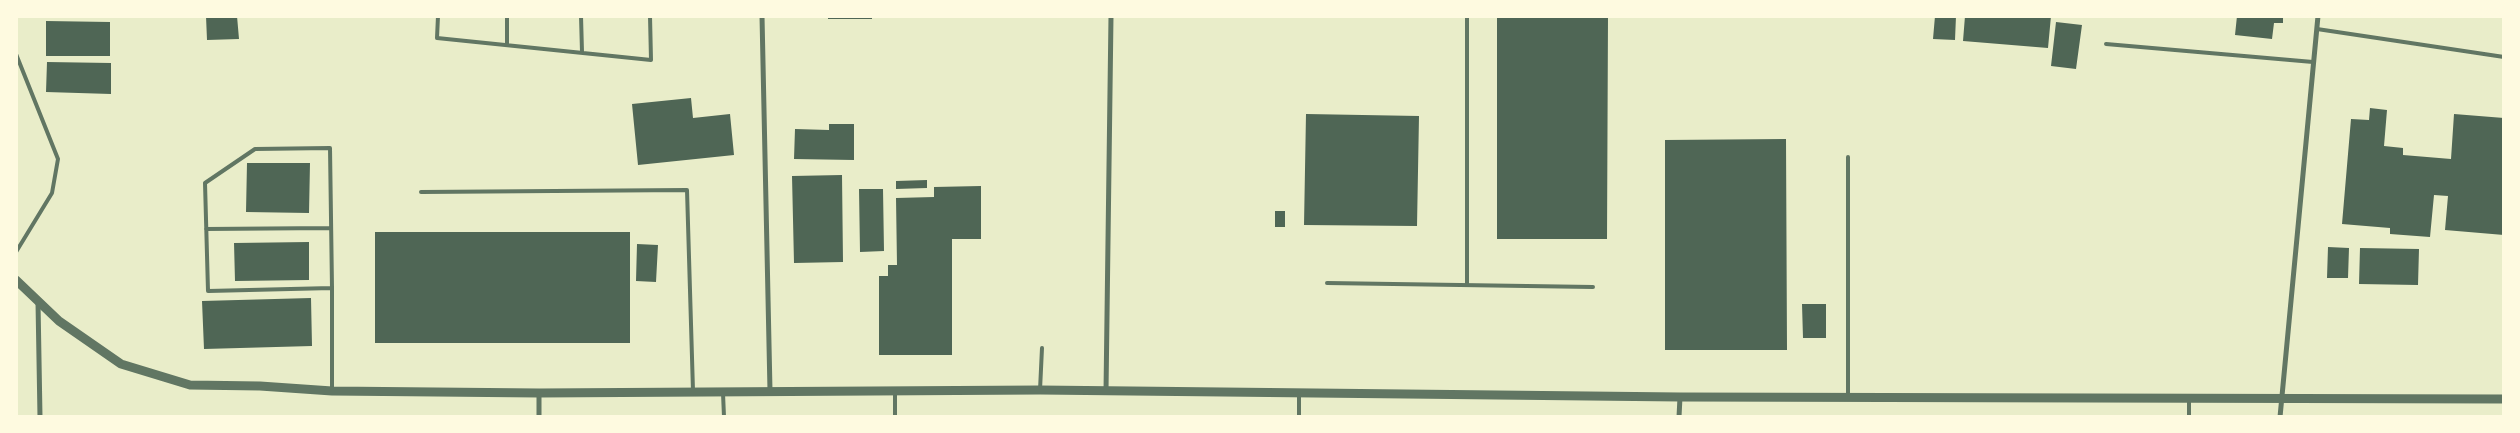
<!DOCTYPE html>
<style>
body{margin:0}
#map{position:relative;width:2520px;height:433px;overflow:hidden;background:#e9edc9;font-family:Figtree,sans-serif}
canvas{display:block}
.frame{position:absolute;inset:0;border:18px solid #fefae0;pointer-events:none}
</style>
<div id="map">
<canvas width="2520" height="433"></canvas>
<div class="frame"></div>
</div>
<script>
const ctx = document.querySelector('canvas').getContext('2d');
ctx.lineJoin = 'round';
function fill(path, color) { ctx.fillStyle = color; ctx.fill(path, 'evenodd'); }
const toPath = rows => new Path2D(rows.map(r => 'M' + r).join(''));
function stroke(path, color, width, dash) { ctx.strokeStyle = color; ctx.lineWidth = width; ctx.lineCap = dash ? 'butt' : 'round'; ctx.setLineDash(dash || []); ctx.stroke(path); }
const building = toPath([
 [206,16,237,16,239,39,207,40],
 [828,16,872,16,872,19,828,19],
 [1497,16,1608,16,1607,239,1497,239],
 [1935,16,1956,16,1955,40,1933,39],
 [1965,16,2051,16,2048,48,1963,41],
 [2237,16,2283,16,2283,23,2274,23,2272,39,2235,35],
 [46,21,110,22,110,56,46,56],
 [2056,22,2082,25,2076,69,2051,66],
 [47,62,111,63,111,94,46,92],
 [691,98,693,118,730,114,734,155,638,165,632,104],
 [2370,108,2387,110,2384,146,2403,148,2403,155,2451,159,2454,114,2504,118,2504,235,2445,230,2448,196,2434,195,2430,237,2390,234,2390,228,2342,224,2351,119,2369,120],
 [1306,114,1419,116,1417,226,1304,225],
 [829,124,854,124,854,160,794,159,795,129,829,130],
 [1786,139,1787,350,1665,350,1665,140],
 [247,163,310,163,309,213,246,212],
 [842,175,843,262,794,263,792,176],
 [927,180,927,188,896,189,896,181],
 [981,186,981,239,952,239,952,355,879,355,879,276,888,276,888,265,897,265,896,198,934,197,934,187],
 [859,189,883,189,884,251,860,252],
 [1275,211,1285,211,1285,227,1275,227],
 [375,232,630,232,630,343,375,343],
 [309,242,309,280,235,281,234,243],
 [637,244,658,245,656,282,636,281],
 [2328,247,2349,248,2348,278,2327,278],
 [2360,248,2419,249,2418,285,2359,284],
 [311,298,312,346,204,349,202,301],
 [1802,304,1826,304,1826,338,1803,338]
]);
const service = toPath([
 [438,16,437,38,651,60,650,16],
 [581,16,582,52],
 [1467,16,1467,285],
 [2317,29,2504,57],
 [507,44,507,16],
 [2106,44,2313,62],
 [16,54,58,159,52,193,16,252],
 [421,192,687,190,693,391],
 [206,229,331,228],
 [1327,283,1593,287],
 [332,288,208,291,205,183,255,149,330,148,332,288,332,391],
 [895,390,895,417],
 [1040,390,1042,348],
 [723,393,724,417],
 [1848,398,1848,157],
 [1299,417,1299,393],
 [2189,417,2189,399]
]);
const minor = toPath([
 [762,16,770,391],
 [38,302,40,417],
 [1106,391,1111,16],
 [539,393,539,417],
 [1679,417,1680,397],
 [2280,417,2318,16]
]);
const tertiary = toPath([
 [16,280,59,321,121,364,190,385,260,386,332,391,539,393,1040,390,1680,397,2504,399]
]);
fill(building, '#4f6655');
stroke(service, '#617663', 4);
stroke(minor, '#617663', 5);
stroke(tertiary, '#617663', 9);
</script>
